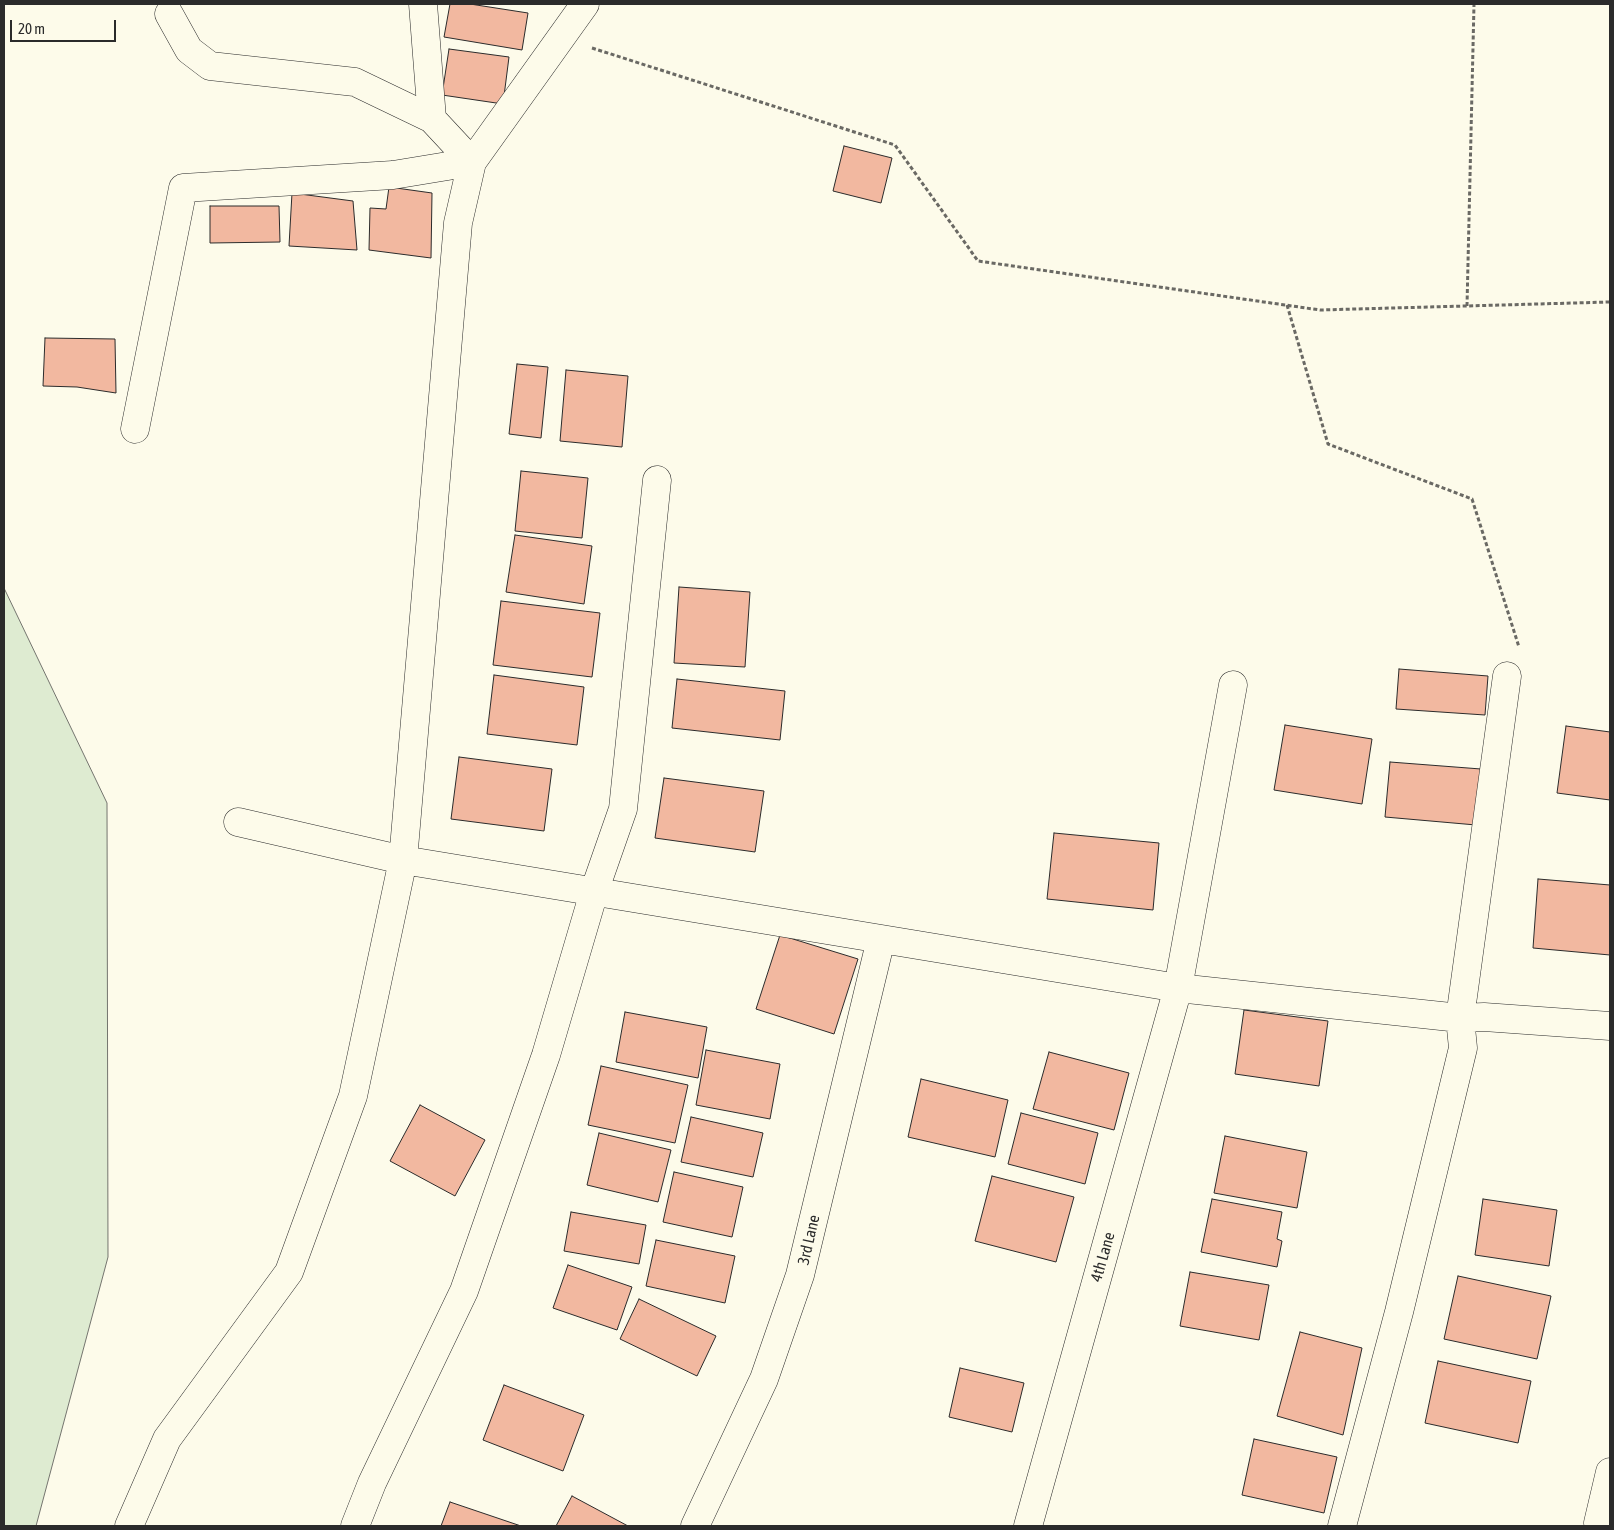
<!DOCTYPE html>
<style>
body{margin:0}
#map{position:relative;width:1614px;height:1530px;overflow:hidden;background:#fdfbea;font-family:"Asap Condensed",sans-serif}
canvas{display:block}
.frame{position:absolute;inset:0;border:5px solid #2b2b2b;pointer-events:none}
.scale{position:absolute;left:10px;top:20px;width:106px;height:22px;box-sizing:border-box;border:2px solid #2b2b2b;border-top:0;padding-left:6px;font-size:15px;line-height:18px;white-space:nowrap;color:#2b2b2b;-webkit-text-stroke:4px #fdfbea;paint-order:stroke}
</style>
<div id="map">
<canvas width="1614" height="1530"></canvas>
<div class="frame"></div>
<div class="scale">20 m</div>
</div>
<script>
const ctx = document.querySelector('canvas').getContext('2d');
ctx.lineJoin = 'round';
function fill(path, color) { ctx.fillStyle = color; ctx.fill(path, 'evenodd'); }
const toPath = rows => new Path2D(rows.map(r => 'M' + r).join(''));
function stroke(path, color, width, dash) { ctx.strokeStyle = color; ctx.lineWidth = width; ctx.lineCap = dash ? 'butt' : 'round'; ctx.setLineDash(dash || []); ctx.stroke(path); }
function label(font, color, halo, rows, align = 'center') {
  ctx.font = font + ' "Asap Condensed",sans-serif'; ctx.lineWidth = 4; ctx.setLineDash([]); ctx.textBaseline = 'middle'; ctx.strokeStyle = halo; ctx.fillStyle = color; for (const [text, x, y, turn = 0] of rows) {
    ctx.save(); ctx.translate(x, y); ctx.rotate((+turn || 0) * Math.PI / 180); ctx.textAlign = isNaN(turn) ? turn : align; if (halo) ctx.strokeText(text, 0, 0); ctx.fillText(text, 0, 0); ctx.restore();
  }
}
const green = toPath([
 [4,588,107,803,108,1257,36,1526,4,1526,4,588]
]);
const building = toPath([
 [450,4,470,4,528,13,522,50,444,37,450,4],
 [449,49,509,57,503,104,442,95,449,49],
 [844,146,892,158,881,203,833,191,844,146],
 [389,187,432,193,431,258,369,250,370,208,386,209,389,187],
 [292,193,353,201,357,250,289,246,292,193],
 [210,206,279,206,280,242,210,243,210,206],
 [45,338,115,339,116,393,77,387,43,386,45,338],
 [517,364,548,367,541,438,509,434,517,364],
 [566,370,628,376,622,447,560,441,566,370],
 [521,471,588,478,582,538,515,531,521,471],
 [515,535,592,546,584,604,506,592,515,535],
 [679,587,750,592,745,667,674,663,679,587],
 [501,601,600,613,592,677,493,665,501,601],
 [1399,669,1488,676,1485,715,1396,709,1399,669],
 [494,675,584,687,577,745,487,734,494,675],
 [677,679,785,691,780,740,672,728,677,679],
 [1285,725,1372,739,1362,804,1274,790,1285,725],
 [1566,726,1610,732,1610,800,1557,793,1566,726],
 [459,757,552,769,544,831,451,819,459,757],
 [1390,762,1481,769,1476,825,1385,817,1390,762],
 [664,778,764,791,755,852,655,838,664,778],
 [1054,833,1159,843,1153,910,1047,899,1054,833],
 [1538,879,1610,885,1610,955,1533,948,1538,879],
 [780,935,858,959,834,1034,756,1009,780,935],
 [1244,1010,1328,1021,1319,1086,1235,1074,1244,1010],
 [625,1012,707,1027,698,1078,616,1062,625,1012],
 [706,1050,780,1064,770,1119,696,1105,706,1050],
 [1049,1052,1129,1073,1114,1130,1033,1109,1049,1052],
 [601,1066,688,1085,675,1143,588,1125,601,1066],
 [921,1079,1008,1100,995,1157,908,1137,921,1079],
 [420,1105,485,1140,455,1196,390,1161,420,1105],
 [1021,1113,1098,1133,1085,1184,1008,1164,1021,1113],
 [691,1117,763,1133,753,1177,681,1162,691,1117],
 [599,1133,671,1150,658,1202,587,1185,599,1133],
 [1225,1136,1307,1152,1297,1208,1214,1193,1225,1136],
 [674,1172,743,1187,732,1237,663,1222,674,1172],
 [992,1176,1074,1197,1056,1262,975,1241,992,1176],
 [1212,1199,1282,1212,1277,1239,1282,1241,1277,1267,1201,1252,1212,1199],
 [1483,1199,1557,1210,1549,1266,1475,1255,1483,1199],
 [571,1212,646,1225,639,1264,564,1251,571,1212],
 [656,1240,735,1256,725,1303,646,1286,656,1240],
 [568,1265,632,1287,617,1330,553,1308,568,1265],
 [1190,1272,1269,1285,1259,1340,1180,1326,1190,1272],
 [1458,1276,1551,1296,1537,1359,1444,1339,1458,1276],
 [639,1299,716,1336,697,1376,620,1339,639,1299],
 [1300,1332,1362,1348,1343,1435,1277,1416,1300,1332],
 [1438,1361,1531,1381,1518,1443,1425,1423,1438,1361],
 [960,1368,1024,1383,1012,1432,949,1417,960,1368],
 [504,1385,584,1415,563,1471,483,1440,504,1385],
 [1254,1439,1337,1457,1324,1513,1242,1495,1254,1439],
 [572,1496,628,1526,556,1526,572,1496],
 [450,1502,521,1526,441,1526,450,1502]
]);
const path = toPath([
 [592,48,895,145,978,261,1320,310,1610,302],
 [1287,305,1328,444,1472,499,1519,647],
 [1467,306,1474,4]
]);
const minor = toPath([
 [423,4,432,119,472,162],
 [169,14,189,50,210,66,355,82,432,119],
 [135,429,183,188,393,175,472,162],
 [238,822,403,860,1178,988,1460,1018,1484,1017,1610,1026],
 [1598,1523,1610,1472],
 [129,1526,167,1439,289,1272,353,1096,403,860,458,223,472,162,585,4],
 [355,1526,372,1483,464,1291,546,1055,594,892,623,809,657,480],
 [695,1526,764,1379,800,1275,881,939],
 [1028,1526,1178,988,1233,685],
 [1342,1526,1399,1312,1463,1048,1460,1018,1507,676]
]);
const streetNames = [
 ["3rd Lane",809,1240,-77],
 ["4th Lane",1103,1257,-74]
];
fill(green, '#deebd1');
stroke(green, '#74746e', 1);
fill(building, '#f2b8a0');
stroke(building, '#2b2b2b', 1);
stroke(minor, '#2b2b2b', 29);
stroke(path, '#6a6964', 3, [4, 2.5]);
stroke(minor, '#fdfbea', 28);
label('16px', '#2b2b2b', '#fdfbea', streetNames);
</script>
